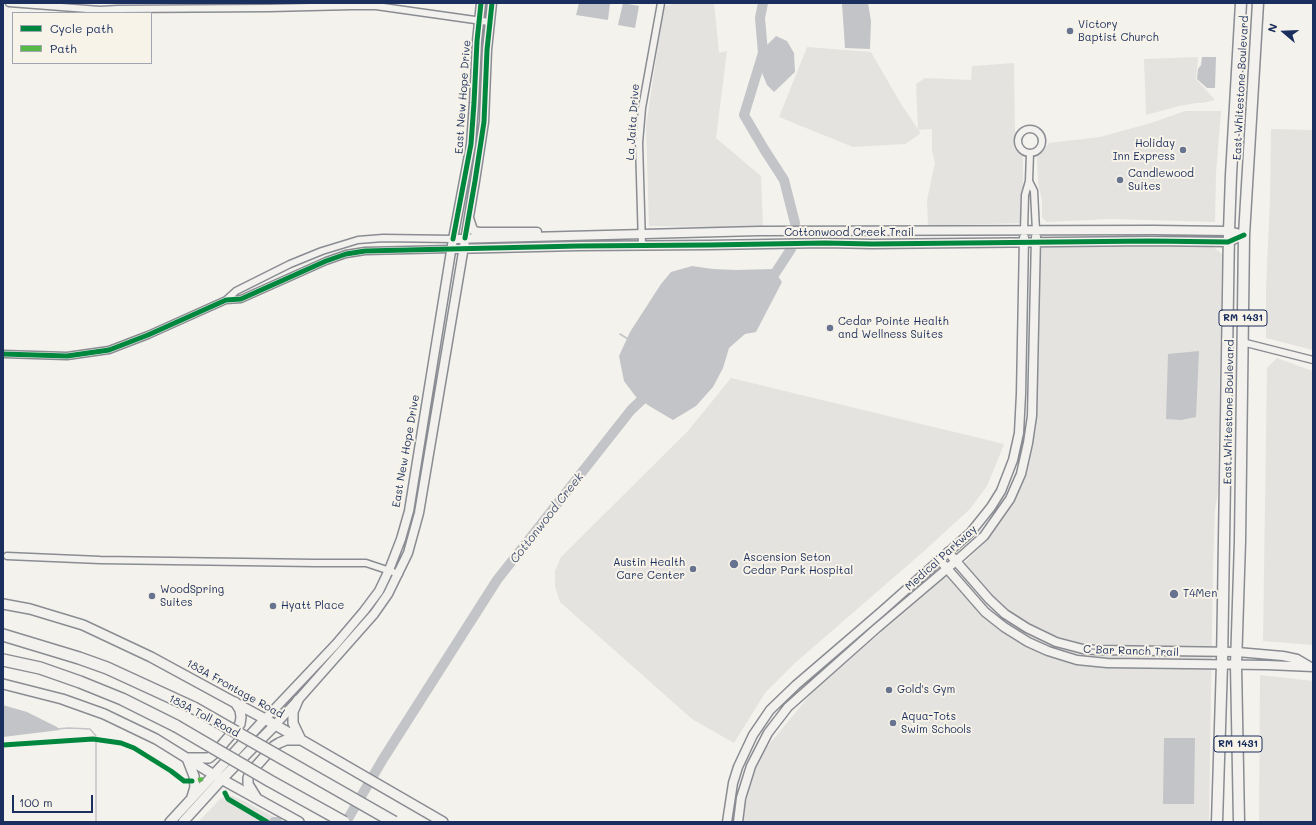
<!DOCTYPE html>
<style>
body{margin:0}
#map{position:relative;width:1316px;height:825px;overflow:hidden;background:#f4f2ec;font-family:Mali,sans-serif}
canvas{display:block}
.frame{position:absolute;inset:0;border:4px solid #1b2f5e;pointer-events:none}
.legend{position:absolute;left:12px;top:12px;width:140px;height:52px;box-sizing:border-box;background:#f7f3e8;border:1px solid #9fa5b1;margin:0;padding:5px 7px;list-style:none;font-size:12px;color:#1b2f5e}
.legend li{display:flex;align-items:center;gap:8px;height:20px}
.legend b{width:20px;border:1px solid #9fa5b1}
.north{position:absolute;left:1264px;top:12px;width:40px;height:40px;-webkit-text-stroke:3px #f7f3e8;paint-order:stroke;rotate:289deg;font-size:11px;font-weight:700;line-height:16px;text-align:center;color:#1b2f5e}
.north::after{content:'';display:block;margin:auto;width:14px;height:18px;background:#1b2f5e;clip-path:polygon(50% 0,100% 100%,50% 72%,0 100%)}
.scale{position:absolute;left:12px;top:795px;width:81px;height:18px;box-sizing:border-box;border:2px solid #1b2f5e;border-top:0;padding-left:5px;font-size:12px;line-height:14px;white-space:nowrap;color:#1b2f5e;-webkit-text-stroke:3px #f7f3e8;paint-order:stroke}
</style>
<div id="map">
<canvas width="1316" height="825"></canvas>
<div class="frame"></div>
<ul class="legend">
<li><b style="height:5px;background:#00873e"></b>Cycle path</li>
<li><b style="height:5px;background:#58b947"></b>Path</li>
</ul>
<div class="north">N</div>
<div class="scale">100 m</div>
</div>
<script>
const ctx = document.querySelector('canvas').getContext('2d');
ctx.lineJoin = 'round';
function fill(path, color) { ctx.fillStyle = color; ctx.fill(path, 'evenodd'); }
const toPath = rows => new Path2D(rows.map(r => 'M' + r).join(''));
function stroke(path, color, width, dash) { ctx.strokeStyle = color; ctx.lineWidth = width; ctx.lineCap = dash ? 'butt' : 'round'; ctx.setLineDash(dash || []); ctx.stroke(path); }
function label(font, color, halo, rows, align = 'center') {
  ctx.font = font + ' Mali,sans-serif'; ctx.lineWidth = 4; ctx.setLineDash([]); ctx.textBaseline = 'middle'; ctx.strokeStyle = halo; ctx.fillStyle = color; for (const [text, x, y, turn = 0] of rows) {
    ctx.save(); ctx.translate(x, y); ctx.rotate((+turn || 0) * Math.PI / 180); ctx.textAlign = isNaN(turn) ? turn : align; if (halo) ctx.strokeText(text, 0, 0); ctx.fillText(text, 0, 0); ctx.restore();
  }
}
const built = toPath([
 [679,3,714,3,719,53,727,51,716,138,761,176,763,228,649,226,646,126,664,6],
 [807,47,871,52,901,104,918,129,916,84,925,78,971,80,972,66,1014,63,1015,133,1014,147,1023,157,1023,189,1020,223,928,226,927,200,935,163,932,150,932,129,919,130,920,134,905,144,853,147,779,117],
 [1198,57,1196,79,1215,100,1203,103,1196,103,1179,106,1146,115,1144,59],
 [1185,111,1221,111,1216,173,1215,222,1111,219,1047,222,1042,218,1042,200,1038,184,1037,156,1049,143,1100,137,1151,123],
 [1271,129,1313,130,1313,350,1266,338,1266,288,1270,200],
 [1111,245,1211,245,1222,254,1218,492,1215,510,1213,568,1209,822,742,822,745,806,757,759,814,690,945,578,963,564,983,544,1014,500,1028,464,1035,425,1039,254,1043,246],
 [1277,358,1313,371,1313,645,1263,641,1267,368],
 [731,378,1004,444,1001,452,987,486,970,509,923,552,795,663,765,693,734,743,692,719,560,602,555,587,555,571,561,557,688,431],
 [1260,675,1313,681,1313,822,1259,822],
 [227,796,233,796,244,801,283,822,198,822,221,798]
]);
const water = toPath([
 [579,3,610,3,608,20,576,15],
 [623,3,639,6,635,28,618,25],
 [842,3,868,3,871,21,870,49,845,48],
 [776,36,787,41,794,53,795,72,774,92,767,85,762,73,764,64,763,49],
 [1202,57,1216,57,1215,88,1207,88,1197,79,1198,69,1201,65],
 [692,266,713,269,736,270,773,269,782,282,756,332,745,334,729,348,723,368,713,387,696,406,673,420,651,407,636,397,624,381,619,356,630,332,661,284,671,272],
 [1199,351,1196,417,1181,420,1166,419,1168,354],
 [3,705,27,712,57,727,60,730,3,737],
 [1164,738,1195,738,1194,804,1163,804]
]);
const stream = toPath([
 [620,334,628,339],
 [56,729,69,728,90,729,96,736],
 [96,822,96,742]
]);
const river = toPath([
 [763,3,760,18,763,53,744,115,764,149,784,180,795,223],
 [767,284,772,278,791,249],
 [274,822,277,822],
 [346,822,383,759,497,580,631,410,650,392]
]);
const minor = toPath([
 [9,3,100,10,118,9,269,8,352,6,376,6,489,22],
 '1018 141a12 12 0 1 1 24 0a12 12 0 1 1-24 0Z',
 [1029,181,1034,191,1036,231],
 [1024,231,1025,195,1029,181,1030,153],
 [642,245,639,143,642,108,661,3],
 [226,300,236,291,290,264,322,251,358,240,383,238,453,239],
 [1242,342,1313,360],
 [3,354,67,356,109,350,148,335,226,300,241,299,326,261,346,254,365,251,452,249],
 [7,556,100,560,315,563,366,563,399,574]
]);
const tertiary = toPath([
 [469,218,472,227,474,231,479,232,537,232],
 [453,239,759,231,1154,230,1229,231,1244,235],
 [452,249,578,246,709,245,825,243,872,244,1150,241,1228,242,1244,235],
 [948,552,989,599,1005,614,1027,628,1056,642,1083,649,1097,650,1237,652,1283,656,1297,659,1309,666],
 [944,565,985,612,1004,627,1028,642,1048,651,1064,656,1077,660,1107,663,1267,665,1313,667],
 [265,719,336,644,364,611,379,591,389,570,401,539,409,511,453,239,471,144,474,103,477,41,481,3],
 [275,725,298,700,374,614,388,594,408,553,419,513,475,181,484,122,487,50,492,3],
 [727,822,733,783,738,767,753,735,770,710,796,685,881,612,971,532,991,507,1001,491,1013,460,1019,433,1021,394,1024,238],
 [738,822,741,798,751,766,768,733,788,707,877,628,956,561,984,536,1010,499,1021,474,1028,443,1032,416,1036,237]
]);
const secondary = toPath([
 [3,604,30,609,83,625,151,657,265,719,443,822],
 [3,684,62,699,104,714,156,739,214,775,299,822],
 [192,797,195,787,194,776,187,758,209,758,215,753,240,724,241,717,240,710,235,702],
 [256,797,248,784,248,778,250,773,274,746,279,743,286,740,301,740,293,723,293,712,298,700],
 [170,822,265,719],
 [183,822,222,779,275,725]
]);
const primary = toPath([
 [1217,822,1222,664,1229,231,1231,175,1241,3],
 [1239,822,1236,665,1240,541,1244,235,1258,3]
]);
const motorway = toPath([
 [3,635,79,658,107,668,194,708],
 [3,660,40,668,80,682,122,699,176,726]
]);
const motorwayBridge = toPath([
 [194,708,394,822],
 [176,726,270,781,344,822]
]);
const quiet = toPath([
 [198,780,203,779]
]);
const cycleway = toPath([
 [465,238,475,181,484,122,487,50,492,3],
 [453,239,471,144,474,103,477,41,481,3],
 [3,354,67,356,109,350,148,335,226,300,241,299,326,261,346,254,365,251,578,246,709,245,825,243,872,244,1150,241,1228,242,1244,235],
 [3,745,93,739,121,743,134,748,171,771,184,781,192,781],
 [225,793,228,799,267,822]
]);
const markers = [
 [1070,31,4,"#677390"],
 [1183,150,4,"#677390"],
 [1120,180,4,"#677390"],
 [830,328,4,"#677390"],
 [734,564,5,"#677390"],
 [693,569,4,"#677390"],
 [1174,594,5,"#677390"],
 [152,596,4,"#677390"],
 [273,606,4,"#677390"],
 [889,690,4,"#677390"],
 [893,723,4,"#677390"]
];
const shields = [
 [1243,318,48],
 [1238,744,48]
];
const shieldNames = [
 ["RM 1431",1243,318],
 ["RM 1431",1238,744]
];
const poiNames = [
 ["Victory",1078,25],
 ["Baptist Church",1078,38],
 ["Holiday",1175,144,"right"],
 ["Inn Express",1175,157,"right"],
 ["Candlewood",1128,174],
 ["Suites",1128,187],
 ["Cedar Pointe Health",838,322],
 ["and Wellness Suites",838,335],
 ["Ascension Seton",743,558],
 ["Cedar Park Hospital",743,571],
 ["Austin Health",685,563,"right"],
 ["Care Center",685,576,"right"],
 ["WoodSpring",160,590],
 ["Suites",160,603],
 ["T4Men",1183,594],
 ["Hyatt Place",281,606],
 ["Gold's Gym",897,690],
 ["Aqua-Tots",901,717],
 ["Swim Schools",901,730]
];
const streetNames = [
 ["East Whitestone Boulevard",1241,88,-87],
 ["East New Hope Drive",463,97,-86],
 ["La Jaita Drive",633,122,-86],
 ["Cottonwood Creek Trail",849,233],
 ["East Whitestone Boulevard",1229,412,-89],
 ["East New Hope Drive",406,451,-80],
 ["Medical Parkway",941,558,-42],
 ["C-Bar Ranch Trail",1131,651,2],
 ["183A Frontage Road",235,689,29],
 ["183A Toll Road",204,716,28]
];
const waterNames = [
 ["Cottonwood Creek",547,518,-52]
];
fill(built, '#e4e3df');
fill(water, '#c2c4c8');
stroke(stream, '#c2c4c8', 1.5);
stroke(river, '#c2c4c8', 10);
stroke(minor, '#898c92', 9);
stroke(tertiary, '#898c92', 11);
stroke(secondary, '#898c92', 12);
stroke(primary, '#898c92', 13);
stroke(motorway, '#898c92', 14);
stroke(minor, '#f2f1ed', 6);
stroke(tertiary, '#f2f1ed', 8);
stroke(secondary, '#f2f1ed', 9);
stroke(primary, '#f2f1ed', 10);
stroke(motorway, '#f2f1ed', 11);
stroke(motorwayBridge, '#898c92', 14, []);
stroke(motorwayBridge, '#f2f1ed', 11);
stroke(quiet, '#58b947', 4, [8, 4]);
stroke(cycleway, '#00873e', 5);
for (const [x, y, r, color] of markers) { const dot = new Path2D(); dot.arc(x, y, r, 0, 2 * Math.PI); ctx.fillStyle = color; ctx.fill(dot); stroke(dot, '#f7f3e8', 1.5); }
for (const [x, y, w] of shields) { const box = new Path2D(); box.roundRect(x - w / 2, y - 8, w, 16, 3); ctx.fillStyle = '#f7f3e8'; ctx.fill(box); stroke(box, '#1b2f5e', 1); }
label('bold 10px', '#1b2f5e', null, shieldNames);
label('11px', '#1b2f5e', '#f7f3e8', poiNames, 'left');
label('11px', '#1b2f5e', '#f7f3e8', streetNames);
label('italic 12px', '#465679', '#f7f3e8', waterNames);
</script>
